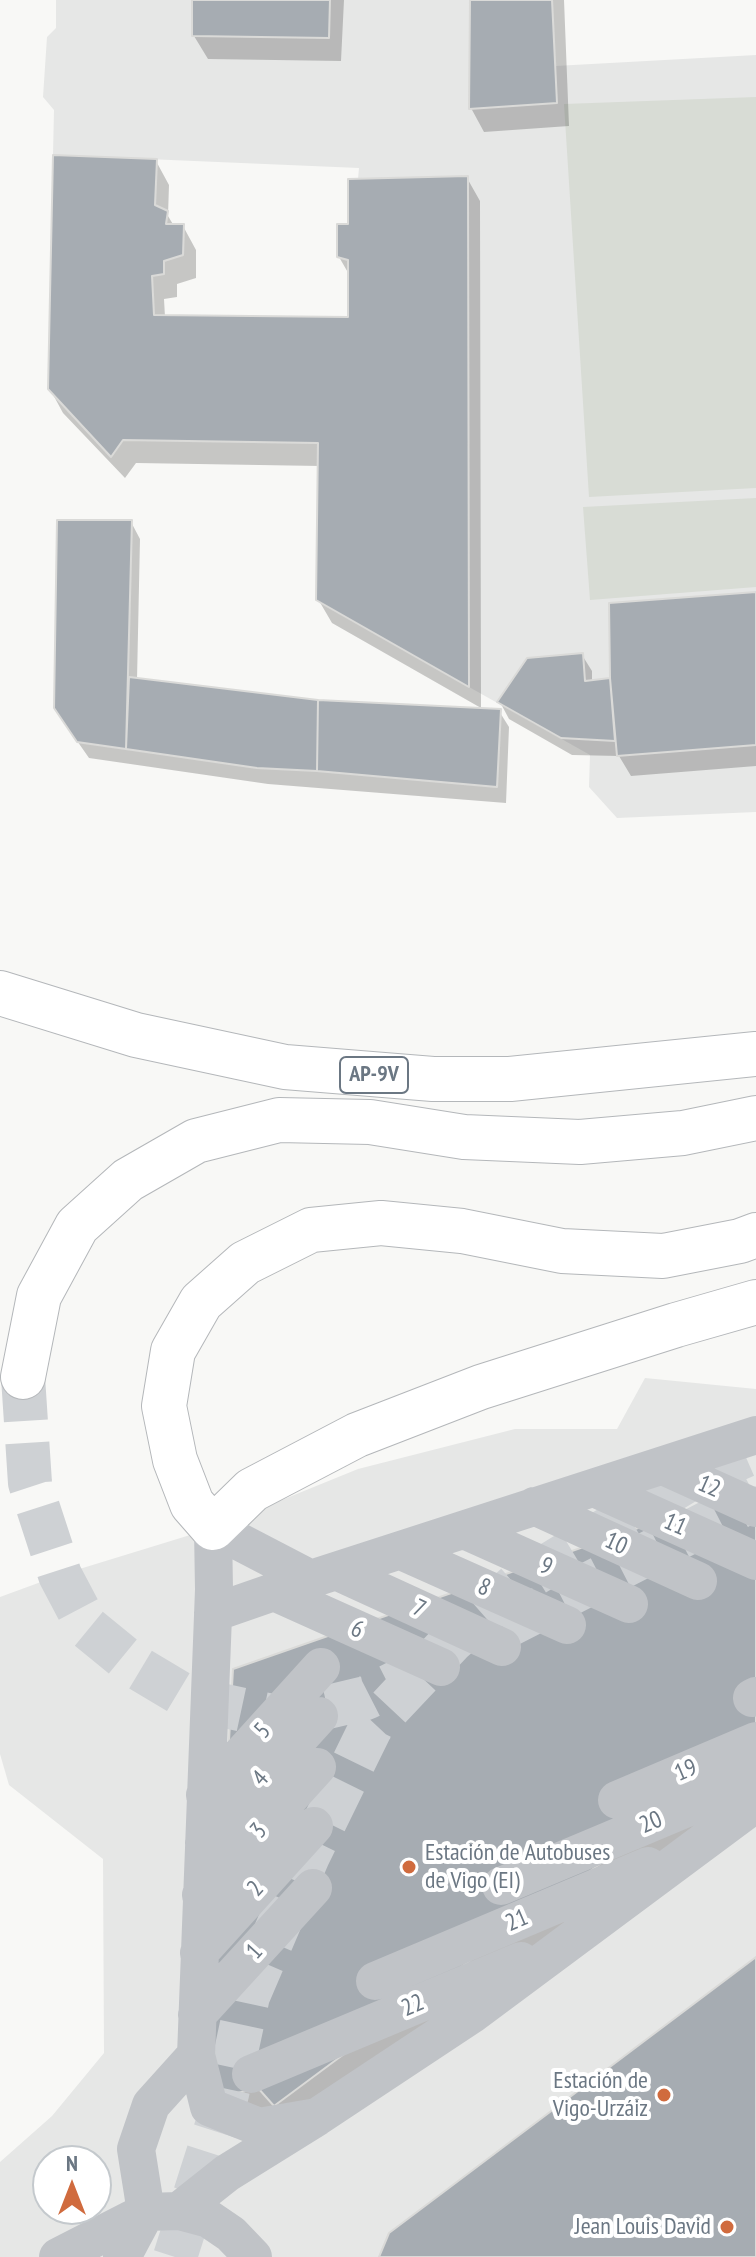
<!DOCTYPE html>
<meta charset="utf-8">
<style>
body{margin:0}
#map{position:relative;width:756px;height:2257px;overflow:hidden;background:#f8f8f6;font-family:"PT Sans Narrow",sans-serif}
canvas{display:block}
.north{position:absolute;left:32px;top:2145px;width:80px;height:80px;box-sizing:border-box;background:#fff;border:2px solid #c4c9cd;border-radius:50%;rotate:0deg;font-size:22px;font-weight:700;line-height:32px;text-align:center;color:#6b7783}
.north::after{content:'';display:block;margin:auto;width:28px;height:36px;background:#d06b3e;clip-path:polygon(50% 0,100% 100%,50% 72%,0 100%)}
</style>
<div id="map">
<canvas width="756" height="2257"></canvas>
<div class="north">N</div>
</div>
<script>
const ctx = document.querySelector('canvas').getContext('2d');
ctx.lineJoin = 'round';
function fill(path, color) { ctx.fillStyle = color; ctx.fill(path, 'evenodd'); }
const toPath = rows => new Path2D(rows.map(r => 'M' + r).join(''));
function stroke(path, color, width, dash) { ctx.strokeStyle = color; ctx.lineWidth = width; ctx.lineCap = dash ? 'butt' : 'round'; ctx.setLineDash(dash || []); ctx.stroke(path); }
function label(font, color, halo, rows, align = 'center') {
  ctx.font = font + ' "PT Sans Narrow",sans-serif'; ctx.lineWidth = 8; ctx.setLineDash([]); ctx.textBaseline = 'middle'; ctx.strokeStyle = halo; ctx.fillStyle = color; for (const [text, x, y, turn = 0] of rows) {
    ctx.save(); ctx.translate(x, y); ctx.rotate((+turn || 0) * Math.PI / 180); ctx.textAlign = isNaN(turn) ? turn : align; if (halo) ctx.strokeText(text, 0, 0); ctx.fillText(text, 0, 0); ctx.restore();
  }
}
const built = toPath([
 [56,0,192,0,193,36,328,38,330,0,470,0,469,109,557,103,555,66,756,55,756,812,617,818,589,787,590,755,469,687,358,179,359,168,53,155,54,110,43,97,47,37,56,28],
 [645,1378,756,1389,756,2257,0,2257,0,2162,52,2116,104,2053,103,1859,9,1785,0,1754,0,1597,60,1575,213,1528,358,1469,515,1429,617,1429],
 [48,2161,96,2161,96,2209,48,2209]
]);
const green = toPath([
 [756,97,756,488,589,497,564,104],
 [756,498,756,587,590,600,583,507]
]);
const shadow = toPath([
 [194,0,344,0,341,61,208,59,194,36],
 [472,0,564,0,569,126,484,132,471,108],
 [156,161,169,185,168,216,174,226,183,226,196,250,196,278,177,284,177,297,164,299,165,317,350,319,350,276,339,257,350,226,467,178,480,201,481,708,332,623,318,599,320,466,136,463,125,478,63,413,50,389],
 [131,522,140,539,137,680,318,702,499,711,509,727,506,803,268,784,89,758,66,725],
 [756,594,756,766,631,776,619,756,572,755,509,719,500,702,582,655,592,671,592,682,612,680],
 [235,1671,756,1781,289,2128,225,2122]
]);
const building = toPath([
 [192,0,330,0,329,38,192,36,192,0],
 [470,0,552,0,557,103,469,109,470,0],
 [53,155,157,159,155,205,168,211,166,224,184,224,183,255,164,261,164,274,152,276,154,315,348,317,348,260,337,257,337,224,348,224,348,179,468,176,469,687,316,600,318,443,123,440,111,457,48,389,53,155],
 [57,520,132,520,126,749,77,742,54,708,57,520],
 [756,592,756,745,617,756,610,678,609,603,756,592],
 [583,653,585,681,610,678,615,741,561,738,497,702,527,658,583,653],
 [129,677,318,700,317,771,257,768,126,749,129,677],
 [318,700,501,709,497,787,317,771,318,700],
 [756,1487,756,1748,274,2106,258,2088,209,2100,233,1669,756,1487],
 [756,1957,756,2257,379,2257,389,2233,756,1957]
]);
const highwayTunnel = toPath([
 [23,1377,30,1483,60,1575,88,1628,133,1665,188,1698,281,1718,366,1698,407,1677],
 [503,1628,756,1498],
 [175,2257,227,2094,248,1996,308,1856,371,1727,452,1641,516,1585,685,1482,756,1451]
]);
const lane = toPath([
 [663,1466,756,1508],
 [594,1488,756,1561],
 [534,1506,698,1581],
 [464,1530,629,1604],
 [401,1551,567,1625],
 [336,1571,502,1647],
 [311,1579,213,1528,214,1590,196,2055,209,2107,259,2127,317,2117],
 [274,1592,441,1667],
 [213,1613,311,1579,756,1435],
 [752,1698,756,1696],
 [205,1795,321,1667],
 [617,1800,756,1741],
 [204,1843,319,1716],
 [501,1886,756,1779],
 [201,1895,317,1767],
 [199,1953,314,1826],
 [375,1981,648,1866],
 [197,2015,313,1888],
 [251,2074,521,1961],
 [179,2211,227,2173,317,2117,471,2015,756,1803],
 [58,2257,146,2212,179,2211,209,2219,231,2234,253,2257],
 [122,2257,146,2212,136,2149,151,2105,196,2055]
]);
const highway = toPath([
 [0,993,136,1035,285,1067,433,1079,510,1079,756,1054],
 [756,1235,740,1241,663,1256,562,1251,462,1231,381,1223,311,1230,245,1263,201,1302,173,1351,164,1406,175,1460,192,1504,213,1528,252,1490,357,1435,481,1387,676,1325,756,1302],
 [23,1377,39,1296,77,1226,128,1180,196,1141,279,1120,370,1122,464,1137,580,1142,683,1133,756,1118]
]);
const markers = [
 [409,1867,8,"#d06b3e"],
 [664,2095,8,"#d06b3e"],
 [727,2227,8,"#d06b3e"]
];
const shields = [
 [374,1075,68]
];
const shieldNames = [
 ["AP-9V",374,1075]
];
const streetNames = [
 ["12",709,1487,24],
 ["11",675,1525,24],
 ["10",616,1544,25],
 ["9",546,1567,24],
 ["8",484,1588,24],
 ["7",419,1609,25],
 ["6",357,1630,24],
 ["5",263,1731,-48],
 ["19",686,1771,-23],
 ["4",261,1779,-48],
 ["20",651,1823,-23],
 ["3",259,1831,-48],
 ["2",256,1889,-48],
 ["21",517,1921,-23],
 ["1",255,1952,-48],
 ["22",413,2006,-23]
];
const poiNames = [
 ["Estación de Autobuses",425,1853,"left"],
 ["de Vigo (EI)",425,1881,"left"],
 ["Estación de",648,2081],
 ["Vigo-Urzáiz",648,2109],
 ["Jean Louis David",711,2227]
];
fill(built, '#e6e7e6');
fill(green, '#d8dcd5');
fill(shadow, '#0003');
fill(building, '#a6acb2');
stroke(building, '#dadad8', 2);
stroke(highwayTunnel, '#ced1d4', 44, [44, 22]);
stroke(highway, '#b4b7ba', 46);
stroke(lane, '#c0c3c7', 38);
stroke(highway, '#fff', 44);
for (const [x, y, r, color] of markers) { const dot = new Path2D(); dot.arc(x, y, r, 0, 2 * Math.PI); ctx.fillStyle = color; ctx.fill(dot); stroke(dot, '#fff', 3); }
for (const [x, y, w] of shields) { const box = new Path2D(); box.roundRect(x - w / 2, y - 18, w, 36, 6); ctx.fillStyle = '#fff'; ctx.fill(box); stroke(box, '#6b7783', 2); }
label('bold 22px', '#6b7783', null, shieldNames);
label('24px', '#6b7783', '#fff', streetNames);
label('24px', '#6b7783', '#fff', poiNames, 'right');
</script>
